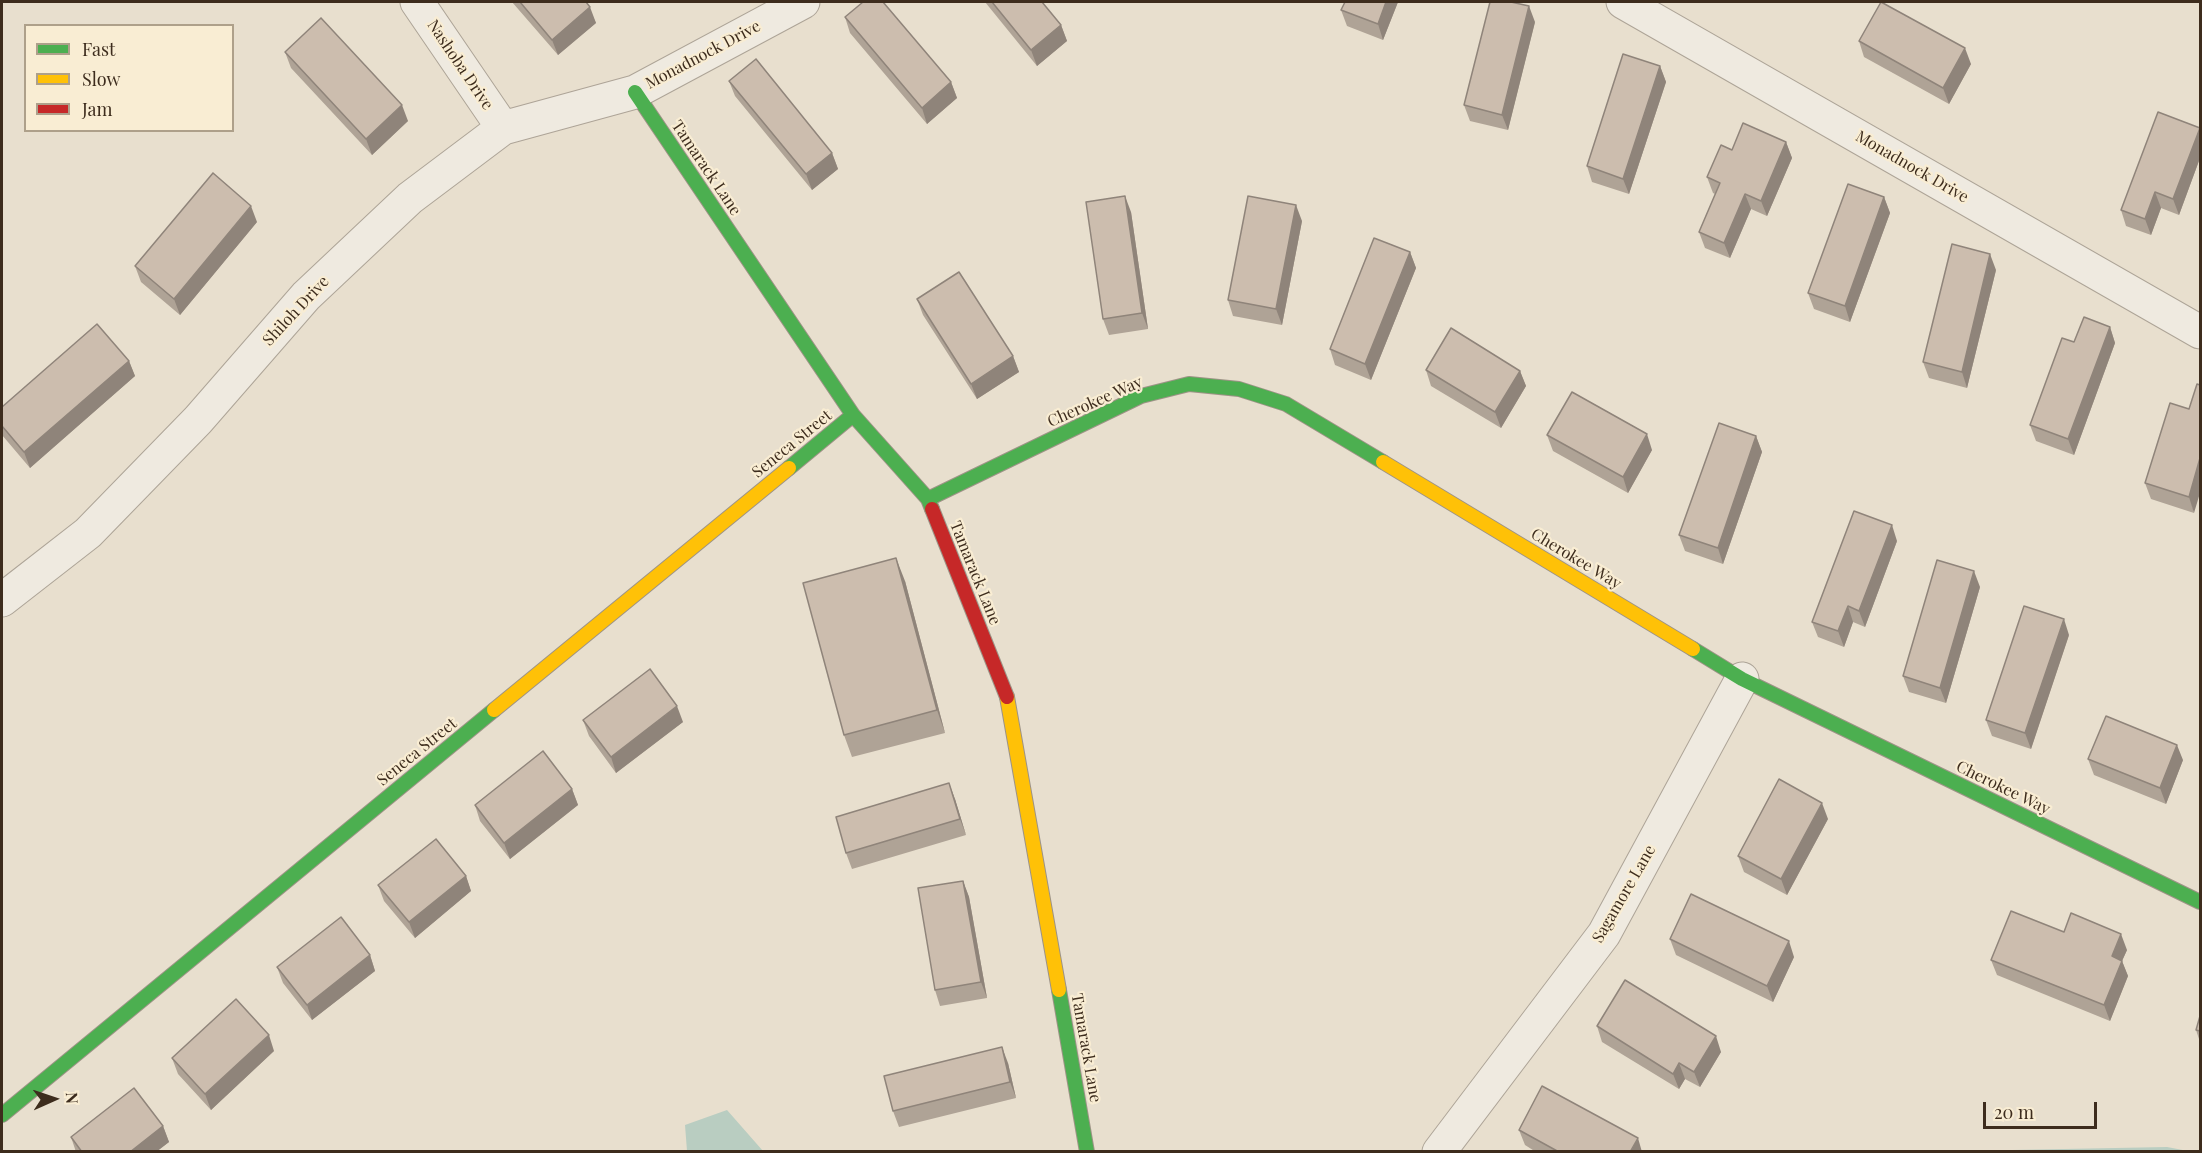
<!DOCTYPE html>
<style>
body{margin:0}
#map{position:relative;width:2202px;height:1153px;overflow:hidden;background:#e8dfce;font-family:"Playfair Display",serif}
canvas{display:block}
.frame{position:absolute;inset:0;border:3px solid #3d2c1d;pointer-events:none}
.legend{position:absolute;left:24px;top:24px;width:210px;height:108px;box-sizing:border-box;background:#f9edd3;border:2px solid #aea08a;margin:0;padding:8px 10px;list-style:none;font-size:18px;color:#3d2c1d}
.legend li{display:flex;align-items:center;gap:12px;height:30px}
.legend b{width:30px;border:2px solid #aea08a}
.north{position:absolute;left:24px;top:1069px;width:60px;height:60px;-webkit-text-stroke:4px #f9edd3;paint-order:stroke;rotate:87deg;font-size:16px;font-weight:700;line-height:24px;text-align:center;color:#3d2c1d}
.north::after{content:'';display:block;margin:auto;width:21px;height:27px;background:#3d2c1d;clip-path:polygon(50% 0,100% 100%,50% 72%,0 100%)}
.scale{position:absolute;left:1983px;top:1102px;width:114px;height:27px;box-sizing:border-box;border:3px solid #3d2c1d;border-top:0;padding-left:8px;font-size:18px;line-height:21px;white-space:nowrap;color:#3d2c1d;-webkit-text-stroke:4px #f9edd3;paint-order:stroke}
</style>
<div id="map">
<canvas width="2202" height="1153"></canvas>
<div class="frame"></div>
<ul class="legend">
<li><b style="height:8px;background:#4caf50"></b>Fast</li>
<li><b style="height:8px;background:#ffc107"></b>Slow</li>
<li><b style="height:8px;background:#c62828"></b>Jam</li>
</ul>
<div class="north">N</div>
<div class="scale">20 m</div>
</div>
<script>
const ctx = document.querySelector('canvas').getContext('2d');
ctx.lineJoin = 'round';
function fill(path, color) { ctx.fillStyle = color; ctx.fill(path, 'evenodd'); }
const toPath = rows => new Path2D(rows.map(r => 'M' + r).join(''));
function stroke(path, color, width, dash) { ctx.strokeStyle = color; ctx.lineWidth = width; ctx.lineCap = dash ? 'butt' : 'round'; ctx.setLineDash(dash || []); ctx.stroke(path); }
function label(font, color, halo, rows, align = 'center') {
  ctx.font = font + ' "Playfair Display",serif'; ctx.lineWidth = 4.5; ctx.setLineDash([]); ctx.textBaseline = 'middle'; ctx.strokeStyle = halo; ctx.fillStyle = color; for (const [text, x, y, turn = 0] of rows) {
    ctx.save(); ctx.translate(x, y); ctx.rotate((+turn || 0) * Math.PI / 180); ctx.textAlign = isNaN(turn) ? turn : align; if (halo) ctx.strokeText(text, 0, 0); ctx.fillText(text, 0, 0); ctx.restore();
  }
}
const water = toPath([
 [727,1110,763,1151,687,1151,685,1125],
 [2167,1147,2188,1151,2008,1151,2012,1150]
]);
const street = toPath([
 [417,2,503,128],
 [1623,2,2200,332],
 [2,600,88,533,198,420,306,296,410,198,503,128,635,92,803,2],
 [1439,1152,1604,934,1742,679]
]);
const fast = toPath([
 [635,92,853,415,928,499,932,509],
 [789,468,853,415],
 [928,499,1141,396,1189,384,1239,389,1286,404,1383,462],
 [1693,649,1742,679,2200,902],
 [1059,990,1087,1152],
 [2,1115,494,710]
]);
const slow = toPath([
 [1383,462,1693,649],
 [1007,697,1059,990],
 [494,710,789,468]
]);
const jam = toPath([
 [932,509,1007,697]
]);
const wall = toPath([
 [512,2,586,2,596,23,558,55],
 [985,2,1042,2,1061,25,1067,41,1037,66],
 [1398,2,1383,40,1347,26,1341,10],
 [845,17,951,82,957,98,927,124,850,33],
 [1535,22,1508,130,1470,121,1464,105],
 [1859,41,1971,64,1949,104,1864,57],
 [285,52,408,121,372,155,291,68],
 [1660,66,1666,82,1629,194,1592,182,1587,166],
 [729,81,832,153,838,169,812,190,735,96],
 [2200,128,2200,158,2179,215,2161,208,2151,235,2126,226,2121,210],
 [1786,142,1792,158,1767,216,1751,209,1730,258,1705,248,1699,232,1715,194,1713,193,1707,177,1732,150],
 [1884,197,1890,213,1850,322,1814,309,1808,293],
 [1131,212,1148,329,1109,335,1103,319],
 [1302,221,1282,325,1233,316,1228,300],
 [257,222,180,315,141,282,135,266],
 [1410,252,1416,268,1371,380,1335,365,1330,349],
 [1996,270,1967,388,1929,378,1923,362],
 [917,299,1013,356,1019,372,977,399,923,315],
 [2110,327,2115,343,2074,455,2036,441,2030,425,2074,342],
 [129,361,135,376,30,468,2,435,2,407],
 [1426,370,1520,371,1526,386,1501,428,1431,386],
 [2170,403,2194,513,2151,499,2145,483],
 [1547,435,1652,450,1628,493,1553,451],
 [1756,436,1762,452,1723,564,1685,551,1679,535],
 [1897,541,1865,627,1853,622,1844,647,1818,637,1812,622],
 [905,581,945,733,852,757,844,735],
 [1980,587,1946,703,1909,692,1903,676],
 [2069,635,2031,749,1992,736,1986,720],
 [583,720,683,722,616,773,589,736],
 [2088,759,2183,760,2166,804,2094,775],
 [572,789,578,805,510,859,480,821,475,805],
 [955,799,966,835,852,869,846,853],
 [1828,819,1787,895,1744,872,1738,856],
 [466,876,471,891,415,938,384,901,378,885],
 [963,881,969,897,987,998,940,1006,935,990],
 [1670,939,1794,957,1773,1002,1676,955],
 [2127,950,2122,961,2128,976,2110,1021,1997,975,1991,960],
 [370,955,375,971,312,1020,283,983,277,967],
 [2200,1016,2200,1042,2196,1030],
 [1597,1026,1721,1052,1700,1087,1685,1079,1679,1089,1602,1042],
 [274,1051,211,1110,178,1074,172,1058],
 [1008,1063,1016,1098,899,1127,893,1111],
 [163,1126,169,1142,156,1152,76,1152,71,1137],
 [1519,1130,1642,1152,1536,1152,1525,1145]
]);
const shadedWall = toPath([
 [1386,2,1398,2,1383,40,1378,24],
 [1529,6,1535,22,1508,130,1502,115],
 [590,7,596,23,558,55,552,40],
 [1061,25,1067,41,1037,66,1031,50],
 [1965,48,1971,64,1949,104,1943,88],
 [1660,66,1666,82,1629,194,1623,179],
 [951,82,957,98,927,124,922,108],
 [402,105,408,121,372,155,366,139],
 [2200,128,2200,158,2179,215,2173,199],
 [1786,142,1792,158,1767,216,1761,201],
 [832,153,838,169,812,190,806,174],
 [2155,192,2161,208,2151,235,2145,219],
 [1745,194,1751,209,1730,258,1724,243],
 [1125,196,1131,212,1148,329,1142,313],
 [1884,197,1890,213,1850,322,1845,306],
 [1296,205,1302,221,1282,325,1276,309],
 [251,206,257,222,180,315,174,299],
 [1410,252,1416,268,1371,380,1365,364],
 [1990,254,1996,270,1967,388,1962,372],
 [2110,327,2115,343,2074,455,2068,439],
 [1013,356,1019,372,977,399,971,384],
 [129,361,135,376,30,468,24,452],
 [1520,371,1526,386,1501,428,1495,412],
 [1647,434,1652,450,1628,493,1623,477],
 [1756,436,1762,452,1723,564,1718,548],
 [2200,458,2200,493,2194,513,2189,497],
 [1892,525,1897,541,1865,627,1859,611],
 [896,558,905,581,945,733,937,710],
 [1974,571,1980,587,1946,703,1940,688],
 [1848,606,1853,622,1844,647,1838,631],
 [2064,619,2069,635,2031,749,2025,733],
 [677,706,683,722,616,773,611,757],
 [2177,745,2183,760,2166,804,2160,788],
 [949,783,955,799,966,835,960,819],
 [572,789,578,805,510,859,504,843],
 [1822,803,1828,819,1787,895,1781,879],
 [466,876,471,891,415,938,409,922],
 [963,881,969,897,987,998,981,982],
 [2121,934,2127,950,2122,961,2128,976,2110,1021,2104,1005,2112,956],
 [1789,941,1794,957,1773,1002,1767,986],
 [370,955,375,971,312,1020,307,1005],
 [269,1035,274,1051,211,1110,205,1094],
 [1716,1036,1721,1052,1700,1087,1694,1072],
 [1002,1047,1008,1063,1016,1098,1010,1082],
 [1679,1063,1685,1079,1679,1089,1673,1074],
 [163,1126,169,1142,156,1152,130,1152],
 [1638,1138,1642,1152,1630,1152]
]);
const building = toPath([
 [520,2,586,2,590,7,552,40,520,2],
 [863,2,883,2,951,82,922,108,845,17,863,2],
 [992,2,1042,2,1061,25,1031,50,992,2],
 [1345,2,1386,2,1378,24,1341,10,1345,2],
 [1490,2,1511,2,1529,6,1502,115,1464,105,1490,2],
 [1881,2,1965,48,1943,88,1859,41,1881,2],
 [321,18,402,105,366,139,285,52,321,18],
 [1623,54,1660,66,1623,179,1587,166,1623,54],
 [756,59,832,153,806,174,729,81,756,59],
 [2158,112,2200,128,2173,199,2155,192,2145,219,2121,210,2158,112],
 [1743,123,1786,142,1761,201,1745,194,1724,243,1699,232,1720,183,1707,177,1721,145,1732,150,1743,123],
 [213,173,251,206,174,299,135,266,213,173],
 [1848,184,1884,197,1845,306,1808,293,1848,184],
 [1125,196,1142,313,1103,319,1086,202,1125,196],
 [1248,196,1296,205,1276,309,1228,300,1248,196],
 [1374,238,1410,252,1365,364,1330,349,1374,238],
 [1952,244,1990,254,1962,372,1923,362,1952,244],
 [959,272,1013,356,971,384,917,299,959,272],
 [2084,317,2110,327,2068,439,2030,425,2062,338,2074,342,2084,317],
 [97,324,129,361,24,452,2,426,2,407,97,324],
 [1451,328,1520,371,1495,412,1426,370,1451,328],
 [2197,384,2200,385,2200,458,2189,497,2145,483,2170,403,2189,409,2197,384],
 [1572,392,1647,434,1623,477,1547,435,1572,392],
 [1719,423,1756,436,1718,548,1679,535,1719,423],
 [1854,511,1892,525,1859,611,1848,606,1838,631,1812,622,1854,511],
 [896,558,937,710,844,735,803,583,896,558],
 [1937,560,1974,571,1940,688,1903,676,1937,560],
 [2024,606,2064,619,2025,733,1986,720,2024,606],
 [650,669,677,706,611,757,583,720,650,669],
 [2106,716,2177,745,2160,788,2088,759,2106,716],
 [543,751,572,789,504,843,475,805,543,751],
 [1779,779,1822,803,1781,879,1738,856,1779,779],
 [949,783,960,819,846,853,836,817,949,783],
 [436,839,466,876,409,922,378,885,436,839],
 [963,881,981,982,935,990,918,888,963,881],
 [1691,894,1789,941,1767,986,1670,939,1691,894],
 [2011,911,2064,932,2071,913,2121,934,2112,956,2122,961,2104,1005,1991,960,2011,911],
 [341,917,370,955,307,1005,277,967,341,917],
 [1625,980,1716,1036,1694,1072,1679,1063,1673,1074,1597,1026,1625,980],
 [236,999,269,1035,205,1094,172,1058,236,999],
 [2200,1016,2200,1031,2196,1030,2200,1016],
 [1002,1047,1010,1082,893,1111,884,1076,1002,1047],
 [1542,1086,1638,1138,1630,1152,1559,1152,1519,1130,1542,1086],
 [134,1088,163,1126,130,1152,82,1152,71,1137,134,1088]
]);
const streetNames = [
 ["Monadnock Drive",703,55,-28],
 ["Nashoba Drive",460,65,56],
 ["Monadnock Drive",1912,167,30],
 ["Tamarack Lane",706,168,56],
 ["Shiloh Drive",296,311,-47],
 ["Cherokee Way",1095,402,-24],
 ["Seneca Street",792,444,-39],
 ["Cherokee Way",1576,559,31],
 ["Tamarack Lane",975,573,68],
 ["Seneca Street",417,752,-39],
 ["Cherokee Way",2003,788,26],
 ["Sagamore Lane",1624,894,-60],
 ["Tamarack Lane",1086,1048,80]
];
fill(water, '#b9cdc1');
stroke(street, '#ada497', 35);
stroke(fast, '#9d9386', 16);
stroke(slow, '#9d9386', 16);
stroke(jam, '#9d9386', 16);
stroke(street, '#efeae0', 33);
stroke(fast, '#4caf50', 14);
stroke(slow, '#ffc107', 14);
stroke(jam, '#c62828', 14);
fill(wall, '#afa396');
fill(shadedWall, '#8f847a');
fill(building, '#ccbdae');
stroke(building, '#8f847a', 1.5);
label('16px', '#3d2c1d', '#f9edd3', streetNames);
</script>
